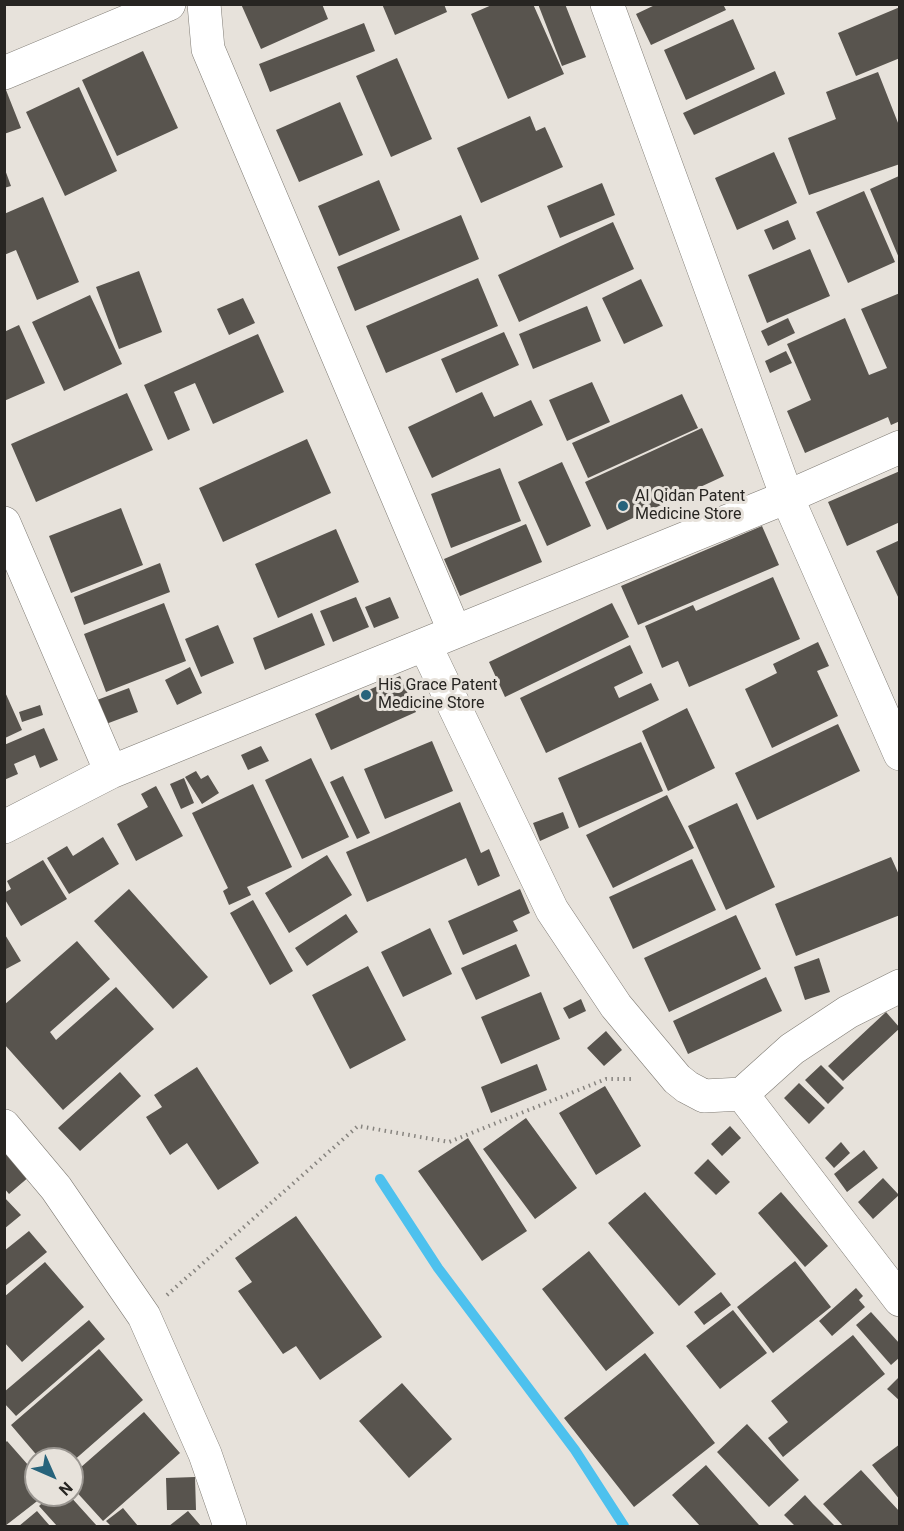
<!DOCTYPE html>
<style>
body{margin:0}
#map{position:relative;width:904px;height:1531px;overflow:hidden;background:#e7e2db;font-family:Roboto,sans-serif}
canvas{display:block}
.frame{position:absolute;inset:0;border:6px solid #272522;pointer-events:none}
.north{position:absolute;left:24px;top:1447px;width:60px;height:60px;box-sizing:border-box;background:#e7e2db;border:2px solid #9a9691;border-radius:50%;rotate:135deg;font-size:16px;font-weight:700;line-height:24px;text-align:center;color:#272522}
.north::after{content:'';display:block;margin:auto;width:21px;height:27px;background:#27637b;clip-path:polygon(50% 0,100% 100%,50% 72%,0 100%)}
</style>
<div id="map">
<canvas width="904" height="1531"></canvas>
<div class="frame"></div>
<div class="north">N</div>
</div>
<script>
const ctx = document.querySelector('canvas').getContext('2d');
ctx.lineJoin = 'round';
const toPath = rows => new Path2D(rows.map(r => 'M' + r).join(''));
function stroke(path, color, width, dash) { ctx.strokeStyle = color; ctx.lineWidth = width; ctx.lineCap = dash ? 'butt' : 'round'; ctx.setLineDash(dash || []); ctx.stroke(path); }
function fill(path, color) { ctx.fillStyle = color; ctx.fill(path, 'evenodd'); }
function label(font, color, halo, rows, align = 'center') {
  ctx.font = font + ' Roboto,sans-serif'; ctx.lineWidth = 6; ctx.setLineDash([]); ctx.textBaseline = 'middle'; ctx.strokeStyle = halo; ctx.fillStyle = color; for (const [text, x, y, turn = 0] of rows) {
    ctx.save(); ctx.translate(x, y); ctx.rotate((+turn || 0) * Math.PI / 180); ctx.textAlign = isNaN(turn) ? turn : align; if (halo) ctx.strokeText(text, 0, 0); ctx.fillText(text, 0, 0); ctx.restore();
  }
}
const stream = toPath([
 [380,1179,438,1268,575,1450,624,1526]
]);
const building = toPath([
 [241,4,322,4,328,19,261,49],
 [382,4,444,4,447,12,395,35],
 [494,4,533,4,564,74,508,99,471,14],
 [538,4,565,4,586,57,562,66],
 [657,4,723,4,726,10,651,45,636,14],
 [900,7,900,58,856,76,838,33],
 [733,19,755,69,686,100,664,50],
 [364,23,375,51,270,92,259,64],
 [143,51,178,128,117,156,82,80],
 [397,58,432,139,391,157,356,76],
 [775,71,785,94,694,135,683,113],
 [878,72,900,128,900,164,809,195,788,138,836,119,826,92],
 [4,85,21,128,4,134],
 [79,87,117,171,65,196,26,112],
 [340,102,363,155,299,182,276,130],
 [530,116,536,131,545,127,563,167,481,203,457,148],
 [774,152,797,203,737,230,715,178],
 [4,167,11,186,4,188],
 [899,176,899,258,870,189],
 [379,180,400,230,339,256,318,206],
 [602,183,615,215,560,238,547,206],
 [864,191,895,262,848,283,816,212],
 [43,197,79,282,37,300,16,250,4,255,4,214],
 [461,215,479,259,355,311,337,267],
 [788,220,796,239,773,250,764,230],
 [613,222,634,269,519,322,498,275],
 [810,249,830,296,767,323,748,275],
 [139,271,162,332,119,349,96,287],
 [478,278,498,326,386,373,366,326],
 [641,279,663,326,624,344,602,298],
 [900,293,900,421,891,425,888,417,805,453,787,411,811,400,787,344,845,318,869,375,887,368,861,309],
 [90,295,122,364,64,391,32,322],
 [243,298,255,323,229,335,217,309],
 [587,306,601,341,533,369,519,334],
 [788,318,795,333,768,346,761,331],
 [19,325,45,383,4,401,4,332],
 [504,332,519,365,456,393,441,359],
 [258,334,284,392,213,424,195,383,174,392,190,430,168,440,144,385],
 [786,351,792,363,770,373,765,361],
 [592,382,610,422,567,441,549,400],
 [482,392,494,417,531,400,543,425,432,478,408,427],
 [127,393,153,450,36,502,11,444],
 [682,394,698,428,588,478,572,443],
 [702,428,724,476,607,530,585,482],
 [307,439,331,493,223,542,199,488],
 [562,462,591,526,547,546,518,482],
 [500,468,521,521,451,548,431,494],
 [900,471,900,522,847,546,828,502],
 [121,508,143,565,71,593,49,536],
 [526,524,542,562,460,596,444,559],
 [762,526,779,565,638,625,621,586],
 [336,529,359,582,278,618,255,564],
 [900,540,900,601,876,551],
 [160,563,170,592,84,625,74,597],
 [773,577,800,639,689,687,678,661,662,668,645,626,693,605,696,611],
 [356,597,369,627,333,642,320,611],
 [390,597,399,618,374,628,365,607],
 [164,603,186,661,106,692,84,634],
 [612,603,629,637,505,697,489,662],
 [312,613,325,645,265,670,253,638],
 [218,625,234,663,201,677,185,639],
 [818,642,829,666,817,671,838,716,772,748,745,689,777,673,773,664],
 [630,645,643,673,614,687,619,698,651,683,659,700,546,753,520,698],
 [190,667,202,693,177,705,165,680],
 [400,676,416,712,331,750,315,714],
 [129,688,138,712,106,724,97,700],
 [5,692,22,730,5,738],
 [40,705,43,715,22,722,19,712],
 [687,708,715,768,668,791,642,731],
 [838,724,860,771,757,820,735,773],
 [44,728,58,760,40,768,35,755,14,764,18,774,4,780,4,745],
 [432,741,453,791,385,819,364,769],
 [641,742,663,791,579,828,558,778],
 [261,746,269,761,248,770,241,755],
 [311,758,349,837,302,859,265,780],
 [196,771,201,779,208,775,219,793,202,804,185,777],
 [343,776,370,833,357,839,330,782],
 [184,778,194,803,181,809,170,784],
 [253,784,292,867,247,887,251,895,229,905,223,891,228,888,192,813],
 [156,786,183,836,136,861,117,824,148,807,141,794],
 [667,795,694,848,613,888,586,835],
 [460,802,481,853,489,849,500,876,478,886,466,858,367,902,346,852],
 [737,803,775,887,726,910,688,826],
 [563,812,569,828,540,841,533,823],
 [103,837,119,864,69,894,47,858,67,846,73,856],
 [327,855,352,895,289,933,265,893],
 [891,857,900,877,900,915,796,956,775,904],
 [692,859,716,910,633,949,609,897],
 [43,860,67,899,21,926,4,898,4,893,11,889,7,881],
 [129,889,208,977,173,1009,94,921],
 [520,889,530,913,513,921,518,931,463,955,448,921],
 [253,900,293,971,270,985,230,913],
 [346,914,358,932,307,966,295,948],
 [736,915,761,969,669,1012,644,958],
 [430,928,452,974,403,997,381,952],
 [4,933,21,961,4,970],
 [77,941,110,979,50,1032,56,1040,116,987,154,1029,63,1110,4,1044,4,1005],
 [516,944,530,976,476,1000,461,968],
 [819,958,830,992,805,1000,794,967],
 [368,966,406,1040,350,1069,312,995],
 [766,977,782,1011,688,1054,673,1021],
 [541,992,560,1039,501,1064,481,1017],
 [581,999,586,1011,569,1019,563,1008],
 [886,1012,900,1028,843,1081,828,1066],
 [606,1031,622,1050,604,1066,587,1048],
 [537,1064,547,1090,491,1113,481,1087],
 [821,1065,844,1088,828,1104,805,1080],
 [197,1067,259,1163,218,1190,187,1143,170,1155,146,1117,162,1107,154,1095],
 [120,1072,141,1096,80,1151,58,1128],
 [799,1083,825,1108,809,1124,784,1098],
 [605,1086,641,1146,596,1175,559,1113],
 [526,1118,577,1188,535,1219,483,1149],
 [730,1126,741,1138,722,1156,711,1144],
 [468,1138,527,1231,482,1261,418,1171],
 [841,1142,850,1153,834,1168,825,1158],
 [4,1143,30,1176,9,1194,4,1188],
 [864,1150,878,1168,847,1192,834,1174],
 [708,1159,730,1182,716,1195,694,1173],
 [883,1178,899,1195,873,1219,858,1202],
 [645,1192,716,1274,679,1306,608,1223],
 [781,1192,828,1246,805,1267,758,1213],
 [4,1197,21,1215,4,1229],
 [296,1216,382,1337,320,1380,296,1346,283,1354,238,1291,252,1282,235,1258],
 [29,1231,47,1252,4,1287,4,1251],
 [589,1251,654,1333,606,1371,542,1289],
 [795,1261,831,1307,773,1353,737,1307],
 [45,1262,84,1307,22,1362,4,1342,4,1297],
 [856,1288,863,1296,859,1300,865,1307,832,1336,819,1321],
 [721,1292,731,1305,704,1325,694,1312],
 [733,1310,767,1353,720,1389,686,1346],
 [871,1312,900,1344,900,1357,891,1365,856,1325],
 [89,1320,105,1339,16,1416,4,1403,4,1392],
 [853,1335,885,1374,783,1457,768,1438,788,1422,771,1401],
 [99,1349,143,1400,72,1462,72,1459,40,1459,11,1425],
 [645,1353,715,1443,634,1507,564,1418],
 [900,1376,900,1401,887,1389],
 [402,1383,452,1439,409,1478,359,1421],
 [144,1412,180,1453,103,1521,72,1487,72,1475],
 [747,1424,799,1480,769,1507,717,1452],
 [7,1441,36,1474,36,1495,45,1495,5,1526,5,1443],
 [900,1444,900,1500,872,1465],
 [706,1465,759,1525,757,1526,700,1526,672,1495],
 [861,1470,900,1512,900,1526,843,1526,823,1504],
 [195,1477,196,1510,167,1510,166,1478],
 [51,1495,69,1495,97,1526,57,1526,39,1506],
 [805,1495,813,1504,835,1526,795,1526,784,1515],
 [123,1508,138,1526,111,1526,106,1521],
 [37,1511,50,1526,19,1526],
 [188,1511,201,1526,169,1526]
]);
const path = toPath([
 [167,1295,358,1126,449,1142,606,1079,634,1079]
]);
const minor = toPath([
 [204,4,208,49,454,630],
 [607,4,787,497,900,754],
 [4,73,169,4],
 [4,523,111,772],
 [425,645,552,910,616,1006,677,1079,687,1087,704,1096,742,1094,792,1049,848,1012,900,986],
 [4,827,111,772,787,497,900,447],
 [742,1094,900,1300],
 [4,1126,56,1188,144,1316,205,1454,230,1526]
]);
const markers = [
 [623,506,6,"#27637b"],
 [366,695,6,"#27637b"]
];
const poiNames = [
 ["Al Qidan Patent",635,497],
 ["Medicine Store",635,515],
 ["His Grace Patent",378,686],
 ["Medicine Store",378,704]
];
stroke(stream, '#4dc1ee', 10);
fill(building, '#58544e');
stroke(minor, '#7f7b74', 34);
stroke(path, '#87847f', 4, [1.5, 4.5]);
stroke(minor, '#fff', 33);
for (const [x, y, r, color] of markers) { const dot = new Path2D(); dot.arc(x, y, r, 0, 2 * Math.PI); ctx.fillStyle = color; ctx.fill(dot); stroke(dot, '#e7e2db', 2); }
label('16px', '#272522', '#e7e2db', poiNames, 'left');
</script>
